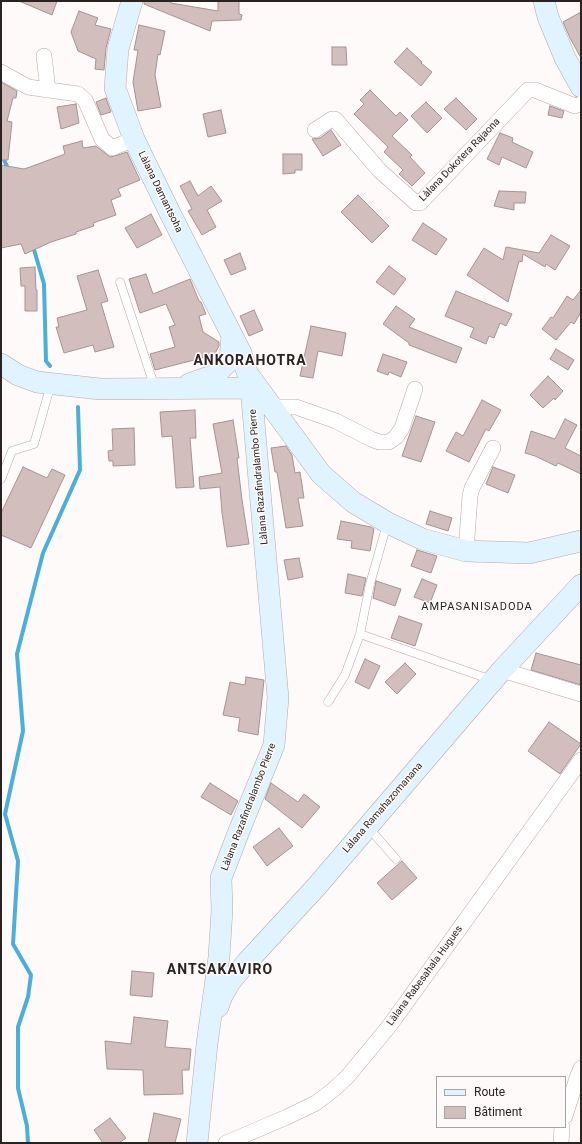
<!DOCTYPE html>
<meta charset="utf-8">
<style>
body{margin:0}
#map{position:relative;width:582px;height:1144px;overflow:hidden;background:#fefafa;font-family:Roboto,sans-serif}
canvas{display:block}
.frame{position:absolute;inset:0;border:2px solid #2a2322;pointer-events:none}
.legend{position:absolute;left:436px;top:1076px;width:130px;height:52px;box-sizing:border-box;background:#fefafa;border:1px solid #a9a4a4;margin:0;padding:5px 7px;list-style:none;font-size:12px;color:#2a2322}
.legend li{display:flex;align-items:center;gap:8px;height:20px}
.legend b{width:20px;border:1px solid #a9a4a4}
</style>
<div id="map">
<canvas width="582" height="1144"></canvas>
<div class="frame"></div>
<ul class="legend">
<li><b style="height:5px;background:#dff4fe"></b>Route</li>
<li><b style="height:11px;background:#d2bfbd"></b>Bâtiment</li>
</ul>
</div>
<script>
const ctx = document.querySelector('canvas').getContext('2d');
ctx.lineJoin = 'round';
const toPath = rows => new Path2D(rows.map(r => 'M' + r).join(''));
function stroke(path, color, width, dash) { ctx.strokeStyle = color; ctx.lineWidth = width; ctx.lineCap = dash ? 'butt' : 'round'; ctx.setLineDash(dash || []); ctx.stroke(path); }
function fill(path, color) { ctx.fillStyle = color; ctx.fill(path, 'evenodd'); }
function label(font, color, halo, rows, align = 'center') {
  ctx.font = font + ' Roboto,sans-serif'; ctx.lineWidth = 3; ctx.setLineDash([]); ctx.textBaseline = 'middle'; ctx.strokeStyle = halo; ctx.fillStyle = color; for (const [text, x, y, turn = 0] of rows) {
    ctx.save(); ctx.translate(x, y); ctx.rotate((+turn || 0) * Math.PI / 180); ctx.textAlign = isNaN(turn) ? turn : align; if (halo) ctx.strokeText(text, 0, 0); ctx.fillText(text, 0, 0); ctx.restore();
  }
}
const stream = toPath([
 [1,153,9,171],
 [33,246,44,284,46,361,50,366],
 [28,1143,27,1126,18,1088,18,1027,28,997,31,975,13,944,18,861,5,814,23,731,17,654,43,553,80,470,78,407]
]);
const building = toPath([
 [19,1,57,1,52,15,19,1],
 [144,1,171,1,171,3,218,11,218,1,239,1,239,14,242,15,241,20,212,21,210,31,144,4,144,1],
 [79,11,98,18,95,25,111,29,106,48,104,70,95,69,96,59,78,51,71,32,79,11],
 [581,12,581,58,570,38,563,22,581,12],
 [139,25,165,31,160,55,158,54,155,75,161,107,138,111,133,82,138,50,134,50,139,25],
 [332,47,346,47,347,65,332,65,332,47],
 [407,48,422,62,421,63,432,72,421,86,394,62,407,48],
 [1,82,17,91,16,98,13,98,7,121,12,122,8,160,1,160,1,82],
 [370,90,396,116,400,112,408,120,392,136,412,155,410,157,425,173,412,186,399,174,403,170,384,152,388,147,354,114,364,104,360,100,370,90],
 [106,98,111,112,101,115,96,102,106,98],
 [456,98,477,119,466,130,444,109,456,98],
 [426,102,442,118,427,133,411,116,426,102],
 [76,104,79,123,61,129,57,107,76,104],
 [550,106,564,111,562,118,548,115,550,106],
 [221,110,226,133,208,137,203,114,221,110],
 [331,130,341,145,323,156,312,139,320,138,331,130],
 [500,133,513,138,512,142,533,152,526,168,502,157,499,165,487,159,500,133],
 [82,141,83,148,96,146,110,157,115,156,127,152,132,163,140,180,118,189,121,196,111,200,116,215,93,223,94,226,76,232,76,234,51,242,25,254,21,244,1,248,1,165,24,169,30,167,65,154,63,146,82,141],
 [283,154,302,154,302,170,295,170,295,173,283,174,283,154],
 [190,181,198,196,211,186,222,201,207,210,216,227,202,235,188,211,192,209,180,186,190,181],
 [499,191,526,192,525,203,514,203,514,210,494,206,499,191],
 [358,195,389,226,372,243,341,212,358,195],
 [151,214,162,235,137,248,125,228,151,214],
 [423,223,447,239,436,255,412,240,423,223],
 [551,235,570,246,555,270,546,264,545,267,523,254,522,262,519,261,508,302,467,275,484,248,503,260,506,247,539,253,551,235],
 [240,253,246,269,231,275,224,260,240,253],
 [389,266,406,279,394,295,376,282,389,266],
 [35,267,36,290,37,290,37,311,25,311,25,286,21,286,20,268,35,267],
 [98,270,108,301,101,303,114,347,95,352,93,345,64,353,56,327,59,327,57,318,87,310,77,276,98,270],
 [146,274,153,294,190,279,199,301,201,302,206,314,199,316,203,332,219,342,219,346,214,355,155,370,150,354,175,347,169,327,175,325,166,304,140,313,129,279,146,274],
 [581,290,581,312,574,324,571,322,556,340,542,329,551,317,553,318,567,296,573,300,581,290],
 [456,291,512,314,506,326,500,323,494,338,489,336,486,344,470,337,474,328,445,316,456,291],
 [396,306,415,319,409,327,462,348,456,363,409,345,409,343,383,324,396,306],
 [254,310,263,330,249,336,240,316,254,310],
 [311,326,346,333,342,356,318,351,313,378,300,376,311,326],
 [556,349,574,360,568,370,550,359,556,349],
 [383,354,407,362,401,377,389,372,388,375,377,371,383,354],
 [548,376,563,391,555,400,554,398,543,408,530,395,548,376],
 [482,400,501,410,489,431,486,429,469,462,446,451,456,432,463,436,482,400],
 [195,410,196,438,190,438,194,487,176,488,172,436,162,437,160,412,195,410],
 [416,416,435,422,421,462,402,456,416,416],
 [565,419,577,425,565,448,581,456,581,474,558,463,556,466,535,456,525,453,531,431,555,439,565,419],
 [233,420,239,458,237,458,242,500,249,544,227,547,222,513,220,487,200,489,199,477,222,473,213,424,233,420],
 [134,428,135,465,113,466,113,461,109,461,108,451,113,450,112,429,134,428],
 [286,446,292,455,295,473,300,472,304,498,298,498,303,526,286,528,277,472,275,472,271,448,286,446],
 [23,467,47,478,52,469,65,475,31,548,1,535,1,513,23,467],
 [493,467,515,475,508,493,486,484,493,467],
 [430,511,452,518,448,531,426,524,430,511],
 [341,521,371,527,374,529,370,551,351,548,352,541,337,539,341,521],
 [417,550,437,556,431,573,411,566,417,550],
 [299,558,303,577,288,580,284,560,299,558],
 [348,574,366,578,362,596,345,593,348,574],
 [422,579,437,585,430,603,414,597,422,579],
 [376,581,401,589,395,606,373,598,376,581],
 [399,616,422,624,415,646,391,638,399,616],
 [536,653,581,665,581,685,531,670,536,653],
 [365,659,380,666,369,689,355,682,365,659],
 [405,663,416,674,397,694,385,682,405,663],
 [246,677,264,680,258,735,238,731,240,718,223,715,230,682,245,685,246,677],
 [549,722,581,744,560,774,528,751,549,722],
 [210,783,238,801,231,815,201,797,210,783],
 [271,783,298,802,304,794,320,807,302,828,265,799,271,783],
 [279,828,293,846,267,866,253,847,279,828],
 [402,861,417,878,392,900,377,883,402,861],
 [132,971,154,973,152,997,130,995,132,971],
 [134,1017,168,1021,165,1047,191,1049,189,1070,182,1070,183,1094,144,1095,143,1070,107,1069,105,1041,131,1044,134,1017],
 [154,1113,181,1119,175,1143,148,1143,154,1113],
 [110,1118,126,1138,119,1143,103,1143,94,1130,110,1118]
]);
const lane = toPath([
 [120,282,155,388],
 [1,479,12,451,34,444,51,384],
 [360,634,492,680],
 [328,702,345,675,360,634,370,584,387,524],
 [368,827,396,859]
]);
const street = toPath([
 [44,56,48,90],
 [1,72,28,87,78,94,85,100,102,139,112,148,134,139],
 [315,130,332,119,335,119,380,171,416,203,420,203,528,90,535,90,575,106,581,104],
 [272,407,296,407,336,421,371,439,379,442,389,442,396,437,402,428,415,389],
 [466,551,470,496,472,488,493,448],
 [502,670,581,694],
 [565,1116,577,1078,581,1068],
 [226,1143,287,1117,316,1103,333,1090,348,1076,390,1025,581,760],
 [561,1143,562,1127]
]);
const secondary = toPath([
 [132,1,118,49,115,88,134,139,171,215,241,353,248,375,251,388,278,698,274,745,239,831,221,878,222,910,219,957,207,1044,197,1143],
 [544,1,548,17,565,58,581,87],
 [1,364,18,375,37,382,100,389,251,388],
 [250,377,321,474,353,502,388,523,422,539,466,551,529,553,581,541],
 [189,384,215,375,230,360,232,335],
 [218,1007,222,996,230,982,247,962,317,886,502,670,581,585]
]);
const streetNames = [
 ["Làlana Dokotera Rajaona",460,160,-46],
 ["Làlana Damantsoha",160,192,64],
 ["Làlana Razafindralambo Pierre",259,477,-95],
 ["Làlana Razafindralambo Pierre",249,807,-69],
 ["Làlana Ramahazomanana",383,808,-49],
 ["Làlana Rabesahala Hugues",425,976,-54]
];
const neighbourhoodNames = [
 ["AMPASANISADODA",477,607]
];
const districtNames = [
 ["ANKORAHOTRA",250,361],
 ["ANTSAKAVIRO",220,970]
];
stroke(stream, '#4bafdc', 4);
fill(building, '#d2bfbd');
stroke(building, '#a59391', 1);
stroke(lane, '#b9a7a4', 9);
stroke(street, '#b9a7a4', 16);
stroke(secondary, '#b9a7a4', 22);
stroke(lane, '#fff', 8);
stroke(street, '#fff', 15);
stroke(secondary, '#dff4fe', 21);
label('10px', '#2a2322', '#fefafa', streetNames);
ctx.letterSpacing = '1px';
label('11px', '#2a2322', '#fefafa', neighbourhoodNames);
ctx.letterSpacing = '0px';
ctx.letterSpacing = '1px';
label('bold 14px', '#2a2322', '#fefafa', districtNames);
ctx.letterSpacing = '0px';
</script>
